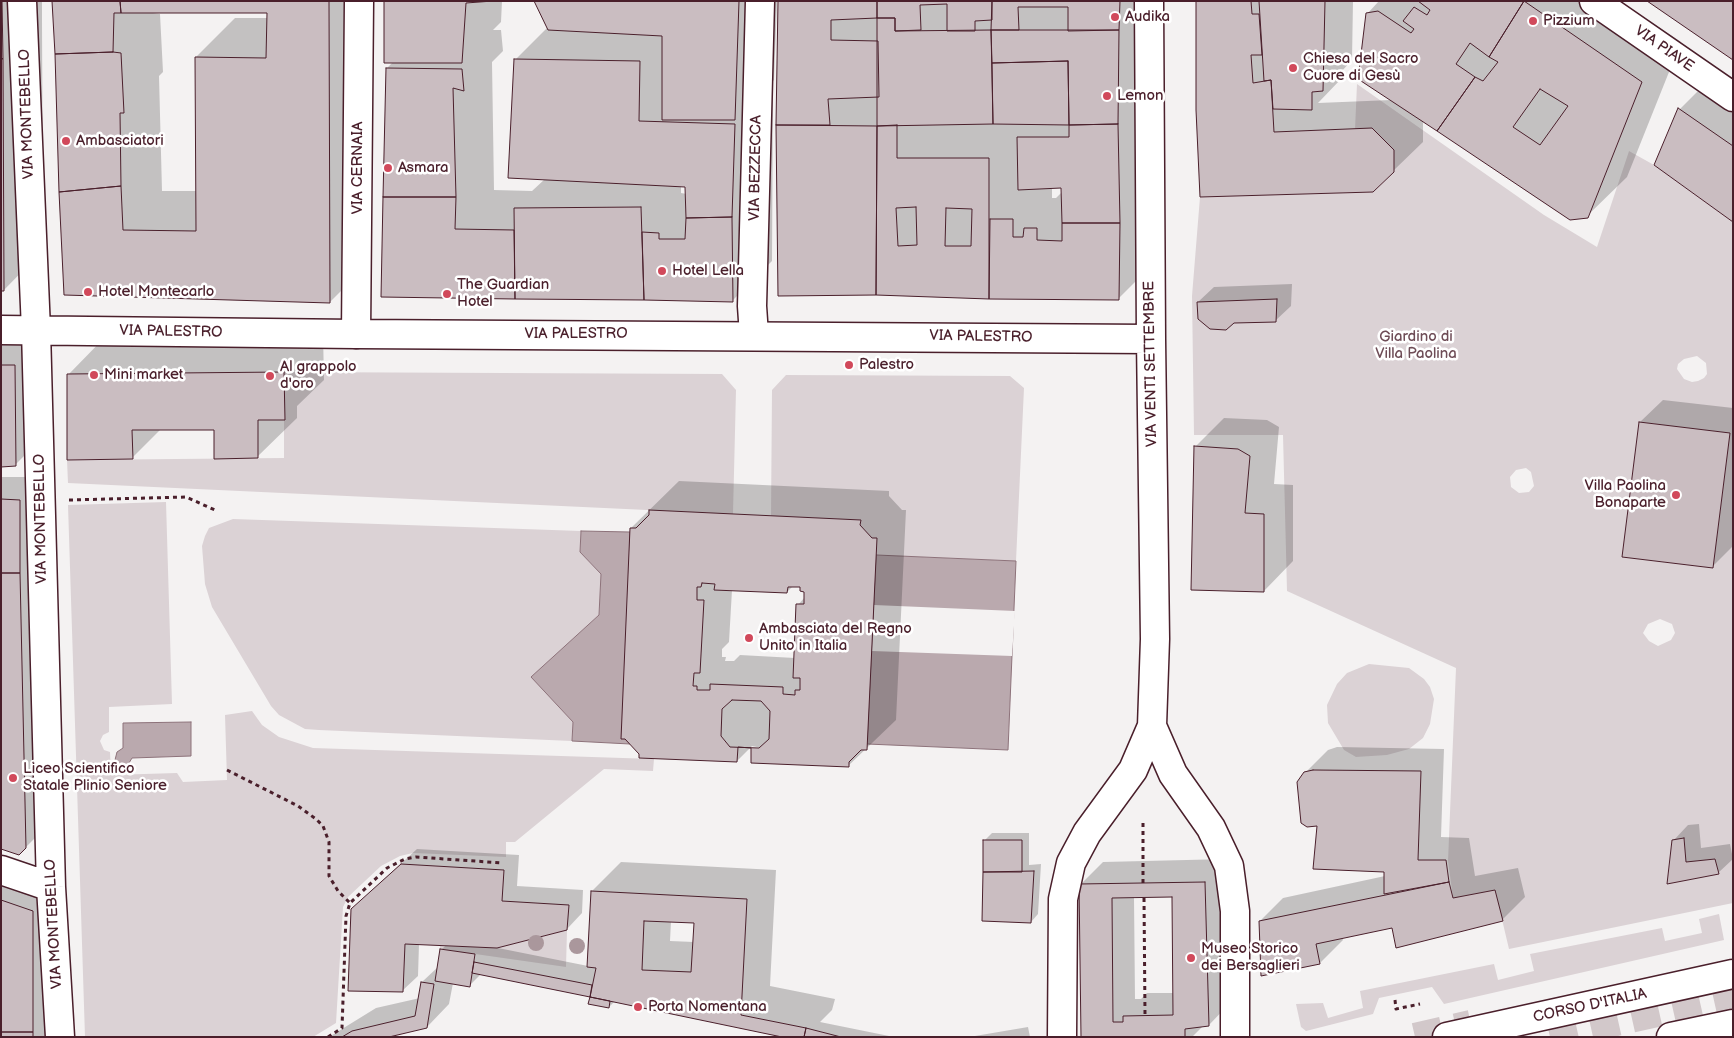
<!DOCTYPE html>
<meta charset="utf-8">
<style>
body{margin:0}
#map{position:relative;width:1734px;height:1038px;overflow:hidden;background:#f4f2f2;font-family:"Balsamiq Sans",sans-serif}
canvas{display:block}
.frame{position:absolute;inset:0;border:2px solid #4a1f2b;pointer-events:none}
</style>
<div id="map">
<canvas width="1734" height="1038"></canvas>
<div class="frame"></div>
</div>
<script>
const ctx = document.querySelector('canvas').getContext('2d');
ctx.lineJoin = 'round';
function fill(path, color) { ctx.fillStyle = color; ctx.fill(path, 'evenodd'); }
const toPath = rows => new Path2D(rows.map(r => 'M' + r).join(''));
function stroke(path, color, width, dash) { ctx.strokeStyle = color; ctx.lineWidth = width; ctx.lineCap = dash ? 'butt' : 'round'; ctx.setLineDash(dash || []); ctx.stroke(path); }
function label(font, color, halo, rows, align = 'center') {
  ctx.font = font + ' "Balsamiq Sans",sans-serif'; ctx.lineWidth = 5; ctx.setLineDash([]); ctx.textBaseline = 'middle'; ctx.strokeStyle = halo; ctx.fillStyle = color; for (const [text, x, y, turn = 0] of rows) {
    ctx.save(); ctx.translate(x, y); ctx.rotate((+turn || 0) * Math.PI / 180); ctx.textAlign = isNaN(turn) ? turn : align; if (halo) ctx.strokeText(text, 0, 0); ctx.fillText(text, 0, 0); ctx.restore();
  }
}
const green = toPath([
 [1357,84,1544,215,1597,247,1629,151,1654,165,1733,222,1733,903,1509,949,1495,890,1453,898,1448,861,1456,668,1287,591,1283,435,1194,435,1192,296,1200,197,1373,192,1394,172,1394,151,1372,128,1355,129],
 [1697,356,1706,363,1707,374,1704,378,1698,381,1692,382,1684,379,1677,369,1678,364,1684,359],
 [1639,422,1730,433,1713,568,1622,557],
 [1526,468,1531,472,1534,486,1529,492,1519,493,1511,487,1510,477,1516,470],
 [1660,619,1672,624,1675,633,1671,640,1658,646,1649,641,1643,633,1648,624],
 [1684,838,1686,862,1715,859,1719,874,1667,884,1672,840],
 [284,372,722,374,736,390,733,514,68,483,67,460,284,458],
 [786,375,1010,376,1024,388,1016,561,876,555,877,539,872,538,860,525,860,520,771,516,772,390],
 [166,502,172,704,109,707,109,732,103,735,100,741,104,750,110,752,111,775,177,773,183,782,227,780,225,715,252,711,262,725,279,737,313,748,654,759,653,771,604,769,515,842,506,842,506,857,413,853,400,856,381,866,348,897,343,907,336,1023,313,1037,85,1037,68,505],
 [233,519,581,531,580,552,601,574,599,615,532,677,573,722,572,741,319,730,305,729,279,715,271,706,212,607,205,584,202,546,205,536,209,528],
 [1369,664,1409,668,1424,679,1430,687,1434,699,1430,724,1423,738,1409,749,1387,755,1356,757,1344,750,1328,723,1327,705,1337,684,1347,673],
 [1719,914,1724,940,1444,1004,1432,987,1379,998,1373,1014,1306,1031,1301,1027,1296,1004,1323,1003,1328,1018,1363,1008,1360,991,1494,964,1498,980,1534,971,1530,954,1662,928,1665,941,1702,933,1699,919],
 [567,930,566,967,440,949,440,946,497,948]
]);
const water = toPath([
 [581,531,630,532,625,739,630,744,572,741,573,722,531,677,599,615,601,574,580,552,581,531],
 [876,555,1016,561,1008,750,867,744,876,555],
 [191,722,191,756,132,758,129,763,124,766,119,764,115,760,117,752,123,748,123,723,191,722]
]);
const pier = toPath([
 [874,605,1015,611,1012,656,872,651]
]);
const shadow = toPath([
 [1,1,42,1,42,18,43,250,4,290],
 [54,1,368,1,369,263,330,302,65,294],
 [153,12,269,12,269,18,235,18,196,57,197,191,162,191,159,76,163,72,160,14,153,13],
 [385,1,502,1,501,22,493,30,501,30,503,51,492,62,494,190,532,191,545,179,515,60,548,27,535,1,777,1,774,80,769,85,773,85,772,261,732,301,383,296,387,68,393,62],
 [681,186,687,186,687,194,681,193],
 [780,1,1158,1,1158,259,1118,299,876,294,779,295,778,125],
 [1063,187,1063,191,1056,198,1052,198,1052,188],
 [1198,1,1353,1,1352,60,1341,72,1341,79,1318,103,1391,100,1367,14,1379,1,1620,1,1681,42,1627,177,1587,216,1423,121,1423,142,1393,171,1201,195],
 [1709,80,1733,97,1733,221,1680,109],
 [1292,284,1291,306,1275,321,1198,302,1214,287],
 [323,333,324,380,297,406,297,418,257,457,215,428,161,429,132,458,68,375,107,335],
 [38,342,38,442,15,465,1,465,1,343],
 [1663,400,1733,408,1733,546,1712,567,1640,422],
 [1224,418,1267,420,1279,427,1274,484,1293,485,1293,561,1264,591,1195,447],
 [1,477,43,477,41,832,25,848,1,847],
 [679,481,889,491,889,496,902,510,906,510,896,720,848,766,752,746,737,761,640,757,631,528],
 [793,586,801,586,805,590,805,597,798,605,795,658,740,655,734,661,725,661,726,657,722,657,722,649,729,642,732,590,787,592],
 [1337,747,1444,749,1441,837,1469,838,1475,876,1518,868,1525,897,1502,920,1392,926,1342,937,1343,940,1320,963,1260,921,1283,898,1385,876,1385,870,1318,825,1305,773,1328,750],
 [1699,824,1701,848,1730,844,1733,859,1718,873,1669,883,1673,841,1688,825],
 [992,833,1029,833,1029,865,1041,864,1038,914,1031,922,984,841],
 [417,849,519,855,517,886,583,890,582,913,567,929,493,947,588,966,592,891,621,862,776,870,770,986,835,999,832,1010,820,1022,894,1037,789,1037,615,1001,609,1007,591,996,481,974,469,986,453,983,449,1004,427,1027,383,1037,329,1037,376,1008,420,998,422,982,439,966,441,950,446,945,419,944,418,976,402,991,368,894],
 [671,921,695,922,694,942,670,941],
 [1228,859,1231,1002,1209,1025,1203,1026,1192,1037,1082,1037,1080,885,1103,862],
 [1173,896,1174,993,1147,993,1141,999,1135,999,1134,897],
 [1,870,56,888,56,1037,1,1037],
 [1028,1027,1030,1037,969,1037]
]);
const building = toPath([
 [1,1,2,1,3,59,1,58,1,1],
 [52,1,120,1,121,13,114,13,113,52,55,54,52,1],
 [120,1,329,1,330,303,64,295,59,192,121,186,123,230,196,231,195,57,266,58,267,13,121,13,120,1],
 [384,1,493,1,466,3,462,63,384,63,384,1],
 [534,1,739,1,735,120,662,120,662,36,548,30,534,1],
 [778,1,877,1,877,18,831,20,831,40,878,41,879,97,828,99,830,125,776,125,778,1],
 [877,1,992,1,992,20,975,21,975,31,947,31,947,4,920,5,921,30,895,31,895,18,877,18,877,1],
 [992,1,1120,1,1119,30,1068,31,1068,7,1018,7,1019,30,991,30,992,1],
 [1196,1,1251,1,1252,14,1259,14,1262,55,1251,55,1253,83,1271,80,1274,132,1372,128,1394,150,1394,172,1373,192,1200,197,1196,110,1196,1],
 [1259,1,1325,1,1323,91,1312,92,1312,110,1273,109,1271,80,1264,81,1259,1],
 [1418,1,1524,1,1489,57,1470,43,1456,64,1475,77,1437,131,1358,79,1366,13,1378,11,1411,33,1414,29,1403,21,1414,7,1427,15,1430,10,1418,1],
 [1524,1,1642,82,1588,218,1570,220,1437,131,1475,77,1483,81,1498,62,1489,57,1524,1],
 [1540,89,1568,106,1540,145,1513,127,1540,89],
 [1647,1,1733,1,1733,60,1647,1],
 [877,18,895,18,895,31,991,30,993,124,877,126,877,18],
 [991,30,1119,30,1118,124,1069,125,1068,61,992,63,991,30],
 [113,52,121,53,124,113,120,113,121,186,59,192,55,54,113,52],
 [1,58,3,59,4,291,1,291,1,58],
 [514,59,640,61,639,121,735,124,732,217,686,218,685,187,508,178,514,59],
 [1068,61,1069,125,993,124,992,63,1068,61],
 [386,68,462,69,464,91,453,88,456,197,383,197,386,68],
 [1678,108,1733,146,1733,222,1654,165,1678,108],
 [1118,124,1120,223,1062,223,1061,188,1018,190,1017,137,1069,137,1069,125,1118,124],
 [776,125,877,126,876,295,778,296,776,125],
 [897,125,897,158,989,158,989,299,876,295,877,126,897,125],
 [916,207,917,245,898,246,896,208,916,207],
 [946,208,972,209,971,246,945,246,946,208],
 [383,197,456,197,455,229,514,230,515,299,381,297,383,197],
 [641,207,644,300,515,299,514,208,641,207],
 [732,217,733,302,644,300,642,232,659,233,659,239,685,239,686,218,732,217],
 [990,219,1013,219,1013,237,1023,237,1024,228,1037,228,1037,240,1062,241,1062,223,1120,223,1119,300,989,299,990,219],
 [1277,299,1276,322,1234,323,1226,330,1210,329,1198,319,1197,302,1277,299],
 [1,365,15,365,16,466,1,467,1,365],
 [284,372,285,420,258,420,258,458,214,459,214,430,132,430,133,459,67,460,67,374,284,372],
 [1639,422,1730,433,1713,568,1622,557,1639,422],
 [1194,446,1238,449,1250,456,1245,513,1264,514,1264,592,1191,590,1194,446],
 [1,499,20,500,20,573,1,573,1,499],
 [649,510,861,520,860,525,872,538,877,538,867,750,861,750,849,762,849,767,751,763,751,748,738,747,737,762,639,758,639,754,625,739,621,739,630,528,636,528,649,515,649,510],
 [702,583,715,584,714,590,787,593,788,587,800,587,800,591,804,592,804,604,796,604,793,678,800,678,800,690,795,690,795,695,783,694,783,687,710,684,710,690,697,690,697,686,693,686,694,673,700,673,704,600,697,600,697,587,701,587,702,583],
 [1,573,20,573,26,848,19,855,1,849,1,573],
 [732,700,761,701,770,711,769,739,759,748,730,747,721,736,722,709,732,700],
 [1313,770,1421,771,1418,860,1446,860,1449,882,1384,894,1384,872,1313,869,1317,826,1307,827,1301,823,1297,782,1304,772,1313,770],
 [1684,838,1686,862,1715,859,1719,874,1667,884,1672,840,1684,838],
 [983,840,1022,840,1022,872,983,872,983,840],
 [401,864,504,870,502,901,569,905,567,930,497,948,405,944,403,992,348,991,351,909,401,864],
 [1034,871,1031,923,982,921,983,872,1034,871],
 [1205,882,1209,1026,1185,1029,1185,1037,1081,1037,1079,884,1205,882],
 [1172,897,1173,1015,1123,1016,1123,1022,1113,1022,1112,898,1172,897],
 [1449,882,1453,898,1495,890,1503,921,1396,948,1392,928,1316,944,1320,964,1261,976,1259,921,1449,882],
 [591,891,747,899,741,1015,806,1028,804,1037,782,1037,590,997,596,968,587,967,591,891],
 [644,921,694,923,691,972,642,970,644,921],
 [1,900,33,911,33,1032,1,1032,1,900],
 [440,949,475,954,470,987,435,981,440,949],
 [474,962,592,985,590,997,472,973,474,962],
 [421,982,434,984,427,1028,389,1037,342,1037,352,1031,415,1016,421,982],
 [590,997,610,1001,609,1008,588,1004,590,997],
 [806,1028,841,1037,804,1037,806,1028],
 [1,1032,33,1032,33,1037,1,1037,1,1032]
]);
const primaryTunnel = toPath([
 [1415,1037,1471,1024],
 [1550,1037,1733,996]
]);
const path = toPath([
 [69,500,186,497,215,510],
 [227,770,298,806,316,819,323,826,329,842,329,876,338,891,350,903],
 [1143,823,1143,883],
 [1144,898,1145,1015],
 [1395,1000,1396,1009,1420,1004],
 [328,1037,342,1028,346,916,350,903,387,868,405,859,416,857,503,863]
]);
const street = toPath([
 [22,1,36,330,51,887,60,1037],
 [1594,1,1733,97],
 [1,330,356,334],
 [754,335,752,306,760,1],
 [1,870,51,887],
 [1447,1037,1733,974]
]);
const secondary = toPath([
 [359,1,356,334,1151,339],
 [1152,726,1173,774,1211,828,1229,866,1235,911,1235,1037],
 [1062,1037,1063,899,1071,863,1087,833,1133,770,1152,726,1155,639,1151,339,1149,1],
 [1671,1037,1733,1024]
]);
const trees = [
 [536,943],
 [577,946]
];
const markers = [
 [1115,17,5,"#d1495b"],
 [1533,21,5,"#d1495b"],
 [1293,68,5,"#d1495b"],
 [1107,96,5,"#d1495b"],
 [66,141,5,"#d1495b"],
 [388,168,5,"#d1495b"],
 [662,271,5,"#d1495b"],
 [88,292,5,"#d1495b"],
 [447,294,5,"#d1495b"],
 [849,365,5,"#d1495b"],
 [94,375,5,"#d1495b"],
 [270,376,5,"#d1495b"],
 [1676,495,5,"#d1495b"],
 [749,638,5,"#d1495b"],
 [13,778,5,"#d1495b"],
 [1191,958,5,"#d1495b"],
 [638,1007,5,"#d1495b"]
];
const poiNames = [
 ["Audika",1125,17],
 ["Pizzium",1543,21],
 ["Chiesa del Sacro",1303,59],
 ["Cuore di Gesù",1303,76],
 ["Lemon",1117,96],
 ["Ambasciatori",76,141],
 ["Asmara",398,168],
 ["Hotel Lella",672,271],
 ["The Guardian",457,285],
 ["Hotel",457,302],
 ["Hotel Montecarlo",98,292],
 ["Palestro",859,365],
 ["Al grappolo",280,367],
 ["d'oro",280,384],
 ["Mini market",104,375],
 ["Villa Paolina",1666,486,"right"],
 ["Bonaparte",1666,503,"right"],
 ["Ambasciata del Regno",759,629],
 ["Unito in Italia",759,646],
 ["Liceo Scientifico",23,769],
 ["Statale Plinio Seniore",23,786],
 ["Museo Storico",1201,949],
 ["dei Bersaglieri",1201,966],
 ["Porta Nomentana",648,1007]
];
const streetNames = [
 ["VIA PIAVE",1664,49,35],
 ["VIA MONTEBELLO",27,114,-92],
 ["VIA CERNAIA",358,168,-90],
 ["VIA BEZZECCA",756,168,-89],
 ["VIA PALESTRO",171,332,1],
 ["VIA PALESTRO",576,334],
 ["VIA PALESTRO",981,337,1],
 ["VIA VENTI SETTEMBRE",1151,364,-91],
 ["VIA MONTEBELLO",41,519,-91],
 ["VIA MONTEBELLO",54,924,-93],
 ["CORSO D'ITALIA",1590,1006,-12]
];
const parkNames = [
 ["Giardino di",1416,337],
 ["Villa Paolina",1416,354]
];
fill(green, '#dbd2d5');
fill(water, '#baa9ae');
stroke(water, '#8d727a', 1);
fill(pier, '#f4f2f2');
fill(shadow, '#0003');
fill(building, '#cabdc1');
stroke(building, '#4a1f2b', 1);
stroke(primaryTunnel, '#d2c8ca', 28, [28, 14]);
stroke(street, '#4a1f2b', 31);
stroke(secondary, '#4a1f2b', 31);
stroke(path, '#4a1f2b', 3, [4, 4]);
stroke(street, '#fff', 28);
stroke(secondary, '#fff', 28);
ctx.fillStyle = '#aa979c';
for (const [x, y] of trees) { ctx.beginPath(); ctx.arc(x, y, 8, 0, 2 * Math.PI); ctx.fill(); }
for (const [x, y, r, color] of markers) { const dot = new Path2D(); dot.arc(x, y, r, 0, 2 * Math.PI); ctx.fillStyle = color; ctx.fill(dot); stroke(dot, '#fff', 2); }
label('15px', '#4a1f2b', '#fff', poiNames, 'left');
label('15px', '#4a1f2b', '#fff', streetNames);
label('15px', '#6e4c56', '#fff', parkNames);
</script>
